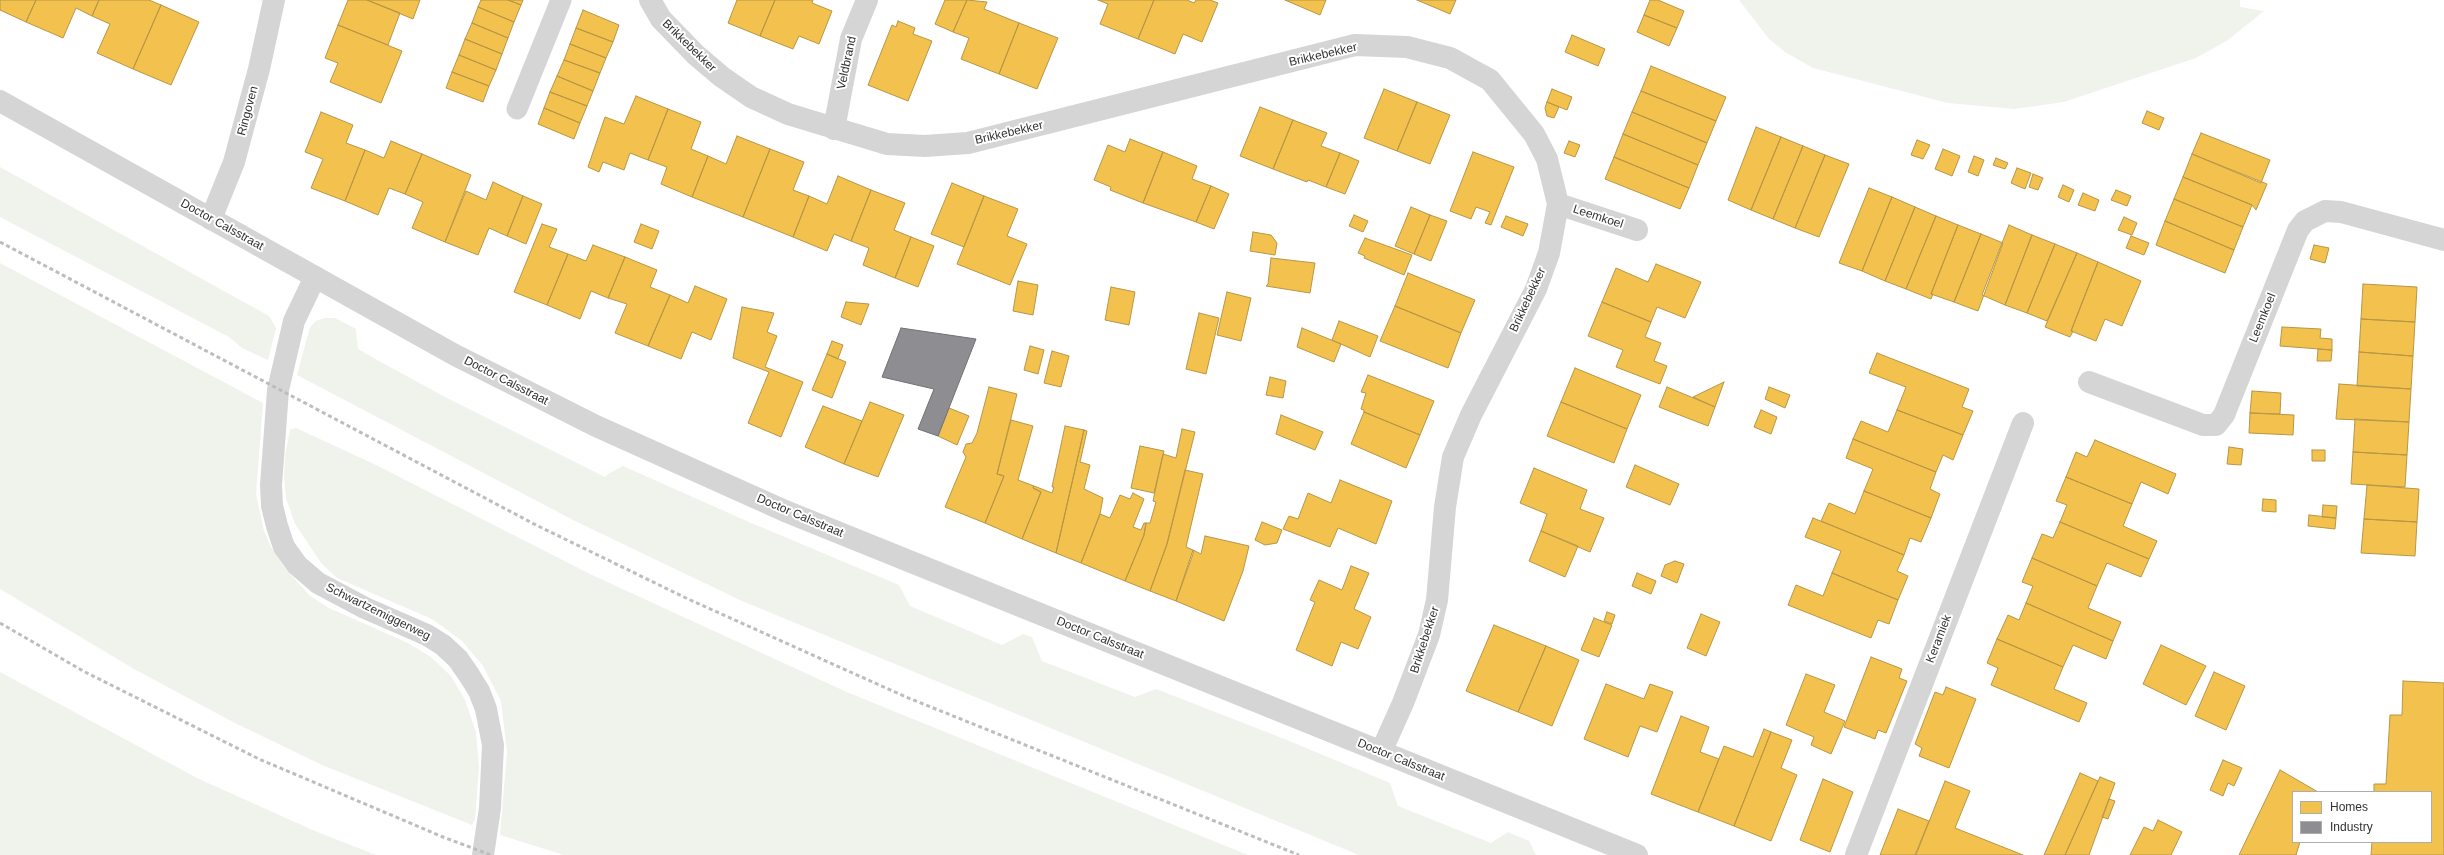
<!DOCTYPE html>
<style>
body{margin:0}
#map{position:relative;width:2444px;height:855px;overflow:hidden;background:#fff;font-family:Helvetica,sans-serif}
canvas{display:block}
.legend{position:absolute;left:2292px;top:791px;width:140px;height:52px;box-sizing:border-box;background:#fff;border:1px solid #adadad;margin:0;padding:5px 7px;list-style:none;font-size:12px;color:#313131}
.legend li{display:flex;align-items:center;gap:8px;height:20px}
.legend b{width:20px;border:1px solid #adadad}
</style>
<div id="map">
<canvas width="2444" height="855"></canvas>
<ul class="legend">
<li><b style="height:11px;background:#f2c14e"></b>Homes</li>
<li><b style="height:11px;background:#8d8d92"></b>Industry</li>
</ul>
</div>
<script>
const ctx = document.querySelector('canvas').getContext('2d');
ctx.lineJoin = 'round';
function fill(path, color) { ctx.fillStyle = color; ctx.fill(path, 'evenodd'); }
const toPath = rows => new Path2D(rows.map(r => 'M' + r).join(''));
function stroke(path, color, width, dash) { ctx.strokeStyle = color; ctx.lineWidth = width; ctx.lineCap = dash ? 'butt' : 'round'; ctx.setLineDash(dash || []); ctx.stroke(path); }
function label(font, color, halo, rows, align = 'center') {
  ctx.font = font + ' Helvetica,sans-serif'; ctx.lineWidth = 4; ctx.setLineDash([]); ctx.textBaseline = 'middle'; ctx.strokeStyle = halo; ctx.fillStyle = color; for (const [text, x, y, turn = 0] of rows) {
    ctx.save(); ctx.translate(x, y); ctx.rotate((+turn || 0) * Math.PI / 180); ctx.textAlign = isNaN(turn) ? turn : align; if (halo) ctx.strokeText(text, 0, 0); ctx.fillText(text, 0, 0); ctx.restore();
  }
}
const green = toPath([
 [1739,0,2240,0,2240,7,2264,11,2228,40,2196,58,2064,102,2014,109,1948,103,1813,68,1785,52,1769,39],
 [0,167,269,316,276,328,268,360,242,348,229,337,0,217],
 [0,263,263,403,256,494,264,531,271,547,283,566,309,595,329,608,408,643,431,657,451,676,465,700,476,732,479,767,475,819,472,825,322,765,233,722,134,669,0,589],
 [325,318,335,318,356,329,358,349,379,361,447,398,605,477,608,474,623,466,749,522,899,585,910,606,1002,645,1023,634,1032,637,1042,661,1135,697,1156,689,1287,740,1390,783,1398,806,1491,843,1508,832,1529,841,1536,855,1359,855,742,601,575,521,297,375,310,327,316,321],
 [296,428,374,464,592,575,849,693,1248,855,564,855,500,835,507,752,501,701,483,666,462,641,432,619,337,578,321,563,295,524,286,498,284,477,285,455,290,430],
 [0,672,199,779,315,831,376,855,0,855]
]);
const homes = toPath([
 [0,0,36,0,26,22,0,10,0,0],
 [36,0,99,0,92,16,76,8,63,38,26,22,36,0],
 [99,0,149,0,161,5,133,69,97,53,110,24,92,16,99,0],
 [348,0,367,0,400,13,388,45,338,25,348,0],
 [367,0,420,0,413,19,367,0],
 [481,0,508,0,521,5,514,22,478,7,481,0],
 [508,0,523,0,521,5,508,0],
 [737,0,775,0,760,36,728,23,737,0],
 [775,0,813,0,812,3,832,11,819,44,799,36,793,49,760,36,775,0],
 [945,0,967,0,953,32,935,24,945,0],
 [967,0,987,2,984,9,1019,23,999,74,961,59,969,38,953,32,967,0],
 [1098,0,1154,0,1138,39,1100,24,1108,4,1098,0],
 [1154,0,1187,0,1194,3,1196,0,1210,0,1218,3,1202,42,1183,34,1175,54,1138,39,1154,0],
 [1285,0,1326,0,1320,15,1285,0],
 [1417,0,1456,0,1450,14,1417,0],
 [1650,0,1658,0,1684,11,1677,28,1644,15,1650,0],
 [161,5,199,22,171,85,133,69,161,5],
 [478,7,514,22,508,38,472,23,478,7],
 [583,10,619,25,613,42,576,28,583,10],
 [1644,15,1677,28,1669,46,1637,32,1644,15],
 [898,21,915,28,913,34,932,41,908,101,868,85,892,25,896,27,898,21],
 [472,23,508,38,502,54,465,39,472,23],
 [1019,23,1058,38,1037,89,999,74,1019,23],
 [338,25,402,51,381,103,330,82,338,63,325,58,338,25],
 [576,28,613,42,606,58,570,44,576,28],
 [1572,35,1605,49,1598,66,1565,52,1572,35],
 [465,39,502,54,496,70,459,55,465,39],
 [570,44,606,58,600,73,564,60,570,44],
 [459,55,496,70,489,86,452,72,459,55],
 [564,60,600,73,593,91,557,76,564,60],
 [1651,66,1726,97,1716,121,1641,91,1651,66],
 [452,72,489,86,483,102,446,88,452,72],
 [557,76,593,91,587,106,550,92,557,76],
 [1384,89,1417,102,1397,151,1364,138,1384,89],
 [1552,89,1572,97,1567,110,1547,102,1552,89],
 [1641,91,1716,121,1707,143,1632,112,1641,91],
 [550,92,587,106,580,123,544,108,550,92],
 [636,96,668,109,648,160,630,153,624,170,603,162,599,172,588,167,605,117,624,124,636,96],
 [1417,102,1450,115,1430,164,1397,151,1417,102],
 [1547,102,1559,107,1554,118,1547,116,1545,108,1547,102],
 [1260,107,1293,120,1273,169,1240,156,1260,107],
 [544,108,580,123,574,139,538,124,544,108],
 [668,109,701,122,691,149,708,156,692,197,661,184,667,167,648,160,668,109],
 [2147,111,2164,118,2159,130,2142,123,2147,111],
 [321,112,353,125,346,143,365,150,345,201,311,188,323,159,305,152,321,112],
 [1632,112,1707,143,1698,165,1623,134,1632,112],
 [1293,120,1327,133,1321,146,1340,153,1326,187,1308,180,1307,182,1273,169,1293,120],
 [1756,127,1781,137,1751,210,1728,200,1756,127],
 [2201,133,2270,160,2261,183,2192,154,2201,133],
 [1623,134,1698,165,1689,188,1614,157,1623,134],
 [737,136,770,149,743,217,692,197,708,156,726,164,737,136],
 [1781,137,1803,146,1773,219,1751,210,1781,137],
 [1130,139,1163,152,1143,203,1110,190,1111,187,1094,180,1108,145,1125,152,1130,139],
 [1917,140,1930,145,1923,159,1911,155,1917,140],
 [391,141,422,154,405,194,389,188,378,215,345,201,365,150,384,158,391,141],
 [1569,141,1580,145,1575,157,1564,153,1569,141],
 [1803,146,1825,155,1795,228,1773,219,1803,146],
 [770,149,804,162,793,190,809,196,793,237,743,217,770,149],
 [1943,149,1960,156,1952,176,1935,169,1943,149],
 [1163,152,1197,166,1192,179,1211,186,1196,222,1143,203,1163,152],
 [1473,152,1514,167,1491,225,1485,223,1490,212,1476,207,1471,219,1450,211,1473,152],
 [1340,153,1359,161,1345,194,1326,187,1340,153],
 [422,154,471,175,445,242,412,228,423,202,405,194,422,154],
 [2192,154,2267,184,2256,210,2252,205,2183,177,2192,154],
 [1825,155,1849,164,1819,237,1795,228,1825,155],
 [1974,156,1984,160,1978,176,1968,172,1974,156],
 [1614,157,1689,188,1680,209,1605,179,1614,157],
 [1996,158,2008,163,2005,169,1993,165,1996,158],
 [2017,168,2031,173,2025,189,2011,183,2017,168],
 [2033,174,2043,178,2038,190,2029,187,2033,174],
 [838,176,871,190,851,241,834,234,827,251,793,237,809,196,827,204,838,176],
 [2183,177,2252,205,2243,227,2174,199,2183,177],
 [493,182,523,196,507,236,489,228,478,255,445,242,466,191,486,200,493,182],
 [952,183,984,196,964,247,931,234,952,183],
 [2063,185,2074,190,2069,202,2058,197,2063,185],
 [1211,186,1229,194,1214,229,1196,222,1211,186],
 [1869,188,1892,197,1862,271,1839,263,1869,188],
 [871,190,905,203,894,230,911,237,895,278,863,265,869,248,851,241,871,190],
 [2116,190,2131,196,2127,206,2111,200,2116,190],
 [2083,193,2099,200,2095,211,2078,205,2083,193],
 [523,196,542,204,526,244,507,236,523,196],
 [984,196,1018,209,1007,236,1027,244,1010,285,957,264,984,196],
 [1892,197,1915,207,1885,281,1862,271,1892,197],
 [2174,199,2243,227,2234,250,2165,221,2174,199],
 [1411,207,1430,215,1414,254,1395,246,1411,207],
 [1915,207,1936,216,1906,289,1885,281,1915,207],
 [1354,215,1368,221,1363,232,1349,226,1354,215],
 [1430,215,1447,221,1431,261,1414,254,1430,215],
 [1506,216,1528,224,1523,236,1501,227,1506,216],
 [1936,216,1958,225,1931,294,1933,294,1931,299,1906,289,1936,216],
 [2124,217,2137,223,2132,235,2118,230,2124,217],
 [2165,221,2234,250,2225,273,2156,245,2165,221],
 [542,224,557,229,549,247,568,254,547,305,514,292,542,224],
 [641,224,659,231,652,249,634,242,641,224],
 [1958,225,1981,234,1954,302,1931,294,1958,225],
 [2009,225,2032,235,2005,305,1982,295,2009,225],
 [1253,232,1271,235,1277,243,1275,255,1250,251,1253,232],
 [1981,234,2003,243,1978,311,1954,302,1981,234],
 [2032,235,2055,244,2027,313,2005,305,2032,235],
 [2131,236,2149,243,2144,255,2126,248,2131,236],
 [911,237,934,246,918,287,895,278,911,237],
 [1365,238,1412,255,1404,275,1364,258,1365,256,1358,253,1365,238],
 [2055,244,2077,253,2047,321,2027,313,2055,244],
 [593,245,625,257,608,298,591,291,580,319,547,305,568,254,586,261,593,245],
 [2314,245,2329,248,2325,263,2310,259,2314,245],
 [2077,253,2098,262,2071,331,2073,331,2070,337,2045,327,2077,253],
 [625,257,657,270,650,287,670,295,648,346,615,333,627,304,608,298,625,257],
 [1271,258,1315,263,1310,293,1266,286,1268,284,1271,258],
 [2098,262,2141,281,2122,326,2105,319,2096,341,2071,331,2098,262],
 [1656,264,1701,282,1685,318,1657,307,1651,322,1602,302,1616,268,1648,282,1656,264],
 [1408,273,1475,300,1461,333,1395,306,1408,273],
 [1018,281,1038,285,1033,315,1013,311,1018,281],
 [2363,284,2417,287,2415,322,2361,319,2363,284],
 [695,286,727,299,711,340,692,332,681,359,648,346,670,295,688,303,695,286],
 [1111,287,1135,292,1129,325,1105,320,1111,287],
 [1227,292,1251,298,1241,341,1217,335,1227,292],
 [846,302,869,304,861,325,841,317,846,302],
 [1602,302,1651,322,1645,337,1661,343,1654,361,1667,366,1660,384,1616,367,1623,350,1588,336,1602,302],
 [1395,306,1461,333,1448,368,1380,341,1395,306],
 [742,307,774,313,767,332,777,336,765,367,803,382,781,437,748,423,769,372,733,358,742,307],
 [1199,313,1219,318,1206,374,1186,369,1199,313],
 [2361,319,2415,322,2413,356,2359,352,2361,319],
 [1339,321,1378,336,1370,357,1332,340,1339,321],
 [2282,327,2321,329,2320,338,2332,339,2332,350,2280,346,2282,327],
 [1302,328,1341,344,1334,362,1297,347,1302,328],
 [832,341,843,345,838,359,827,354,832,341],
 [1030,346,1044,350,1038,374,1024,370,1030,346],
 [2318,349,2332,350,2331,361,2317,361,2318,349],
 [1052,351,1069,356,1061,387,1044,383,1052,351],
 [2359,352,2413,356,2411,389,2357,386,2359,352],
 [1877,353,1969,389,1962,407,1973,411,1963,435,1897,410,1906,387,1869,373,1877,353],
 [827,354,846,362,832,398,812,390,827,354],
 [1575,368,1641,395,1627,429,1561,402,1575,368],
 [1368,375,1434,401,1420,435,1364,412,1364,410,1361,409,1366,393,1361,392,1368,375],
 [1270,377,1286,381,1283,398,1266,395,1270,377],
 [1724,382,1715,407,1693,397,1724,382],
 [2339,384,2411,389,2409,422,2336,419,2339,384],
 [989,387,1017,394,997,474,1004,476,985,523,945,507,966,457,963,452,966,444,972,443,977,433,989,387],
 [1667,387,1715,407,1708,426,1659,407,1667,387],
 [1769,387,1790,395,1785,408,1765,399,1769,387],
 [2252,391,2281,393,2280,414,2250,413,2252,391],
 [870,402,904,415,878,477,844,464,870,402],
 [1561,402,1627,429,1614,463,1547,436,1561,402],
 [823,406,862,421,844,464,805,447,823,406],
 [949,408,969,416,957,445,938,436,949,408],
 [1761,410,1777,417,1771,434,1754,427,1761,410],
 [1897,410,1963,435,1953,460,1943,455,1936,472,1853,439,1861,421,1888,432,1897,410],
 [1364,412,1420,435,1406,468,1351,444,1364,412],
 [2250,413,2294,415,2293,435,2249,433,2250,413],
 [1281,415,1323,432,1315,450,1276,434,1281,415],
 [2355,419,2409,422,2407,455,2353,452,2355,419],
 [1011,420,1033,426,1018,480,1034,486,1033,488,1041,492,1022,539,985,523,1004,476,997,474,1011,420],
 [1065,426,1084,430,1056,553,1022,539,1041,492,1033,488,1034,486,1052,493,1054,487,1052,487,1065,426],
 [1182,429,1195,432,1167,544,1150,591,1125,581,1144,535,1146,523,1150,523,1156,502,1153,501,1163,454,1176,458,1182,429],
 [1084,430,1087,431,1080,462,1090,465,1084,489,1103,498,1100,514,1081,563,1056,553,1084,430],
 [1853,439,1936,472,1930,489,1940,494,1931,518,1864,491,1873,469,1846,458,1853,439],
 [2095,440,2176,474,2168,494,2141,482,2132,504,2066,477,2076,452,2087,457,2095,440],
 [1140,446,1164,451,1154,493,1131,488,1140,446],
 [2229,447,2243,449,2241,465,2227,464,2229,447],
 [2312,450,2325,450,2325,461,2312,461,2312,450],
 [2353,452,2407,455,2405,487,2351,484,2353,452],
 [1635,465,1679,484,1670,505,1626,487,1635,465],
 [1534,468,1587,490,1580,509,1604,518,1590,552,1541,531,1547,514,1520,503,1534,468],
 [1185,470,1203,474,1186,547,1193,550,1193,554,1176,601,1150,591,1167,544,1185,470],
 [2066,477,2132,504,2123,526,2157,541,2149,559,2060,522,2067,505,2056,501,2066,477],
 [1340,480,1392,501,1376,544,1338,528,1330,547,1283,529,1289,516,1298,519,1308,493,1331,503,1340,480],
 [2367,485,2419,489,2417,522,2364,519,2367,485],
 [1864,491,1931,518,1921,542,1910,538,1904,555,1821,521,1829,503,1855,514,1864,491],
 [1133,493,1144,499,1133,527,1141,530,1144,523,1146,523,1144,535,1125,581,1081,563,1100,514,1110,518,1120,495,1130,499,1133,493],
 [2263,499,2276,500,2276,512,2262,511,2263,499],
 [2323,505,2337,506,2336,518,2322,517,2323,505],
 [2309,515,2336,518,2335,529,2308,526,2309,515],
 [1813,518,1904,555,1897,571,1908,576,1898,600,1832,573,1841,551,1805,537,1813,518],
 [2364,519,2417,522,2415,556,2361,553,2364,519],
 [1262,522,1282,530,1277,543,1265,545,1255,540,1262,522],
 [2060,522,2149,559,2141,577,2107,563,2097,586,2032,558,2042,534,2053,538,2060,522],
 [1541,531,1578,546,1565,577,1529,561,1541,531],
 [1205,536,1249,546,1243,571,1224,621,1176,601,1193,550,1201,554,1205,536],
 [2032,558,2097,586,2088,608,2121,622,2113,641,2026,603,2033,586,2022,582,2032,558],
 [1675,561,1684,564,1677,583,1661,576,1665,565,1675,561],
 [1351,566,1369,573,1354,609,1371,617,1358,649,1341,642,1332,666,1296,650,1315,602,1310,600,1319,580,1342,590,1351,566],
 [1637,573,1656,581,1651,594,1632,586,1637,573],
 [1832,573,1898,600,1889,624,1878,620,1871,638,1788,605,1796,585,1823,596,1832,573],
 [2026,603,2113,641,2106,659,2073,645,2063,667,1997,639,2008,615,2019,620,2026,603],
 [1607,612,1615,615,1612,624,1604,621,1607,612],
 [1701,614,1720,622,1706,656,1687,648,1701,614],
 [1594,618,1612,625,1599,657,1581,650,1594,618],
 [1494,625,1546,646,1518,712,1466,691,1494,625],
 [1997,639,2063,667,2054,689,2087,703,2079,722,1991,685,1998,668,1987,663,1997,639],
 [2161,645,2206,666,2186,705,2143,684,2161,645],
 [1546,646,1579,660,1552,726,1518,712,1546,646],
 [1871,657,1902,669,1899,678,1907,681,1886,733,1878,730,1875,739,1844,727,1871,657],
 [2214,672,2245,686,2226,730,2195,716,2214,672],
 [1806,674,1835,685,1824,712,1845,721,1831,754,1811,745,1814,737,1786,725,1806,674],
 [2403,681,2444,683,2444,855,2371,855,2372,842,2431,842,2431,792,2374,792,2374,784,2386,784,2390,715,2402,715,2403,681],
 [1606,684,1644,699,1650,684,1673,692,1657,732,1640,726,1628,757,1584,739,1606,684],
 [1946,687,1976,699,1949,768,1919,756,1922,748,1915,744,1935,692,1943,695,1946,687],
 [1681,716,1709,727,1700,752,1719,759,1698,812,1651,794,1681,716],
 [1764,729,1771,732,1734,826,1698,812,1724,746,1753,757,1764,729],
 [1771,732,1792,740,1781,768,1797,775,1771,841,1734,826,1771,732],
 [2223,760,2242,768,2234,786,2228,783,2223,796,2210,790,2223,760],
 [2280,770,2318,792,2293,792,2293,842,2300,842,2296,855,2239,855,2280,770],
 [2080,773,2098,781,2065,855,2044,855,2080,773],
 [2100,777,2115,783,2089,855,2065,855,2100,777],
 [1823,779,1853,792,1830,852,1800,840,1823,779],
 [1945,781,1970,791,1955,828,2023,855,1916,855,1945,781],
 [2109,799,2115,801,2108,819,2102,817,2109,799],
 [1898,809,1929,821,1915,855,1880,855,1898,809],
 [2158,820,2182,832,2171,855,2130,855,2144,827,2153,831,2158,820]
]);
const industry = toPath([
 [901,328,976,339,938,436,918,429,934,389,882,377,901,328]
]);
const service = toPath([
 [517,109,561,0]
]);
const minor = toPath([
 [650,0,661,19,696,55,722,77,751,97,788,114,887,144,925,146,968,143,1355,45,1407,47,1450,58,1490,80,1534,134,1547,159,1558,204,1549,253,1536,289,1471,415,1453,457,1445,507,1437,600,1429,635,1403,703,1381,752],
 [834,129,851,39,867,0],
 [1558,204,1637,230],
 [211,219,234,162,259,69,274,0],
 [315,277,294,321,278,390,271,485,272,506,277,526,284,547,297,565,318,583,365,608,427,635,443,645,458,659,469,675,479,691,486,709,493,745,490,808,483,855],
 [2089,382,2203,425,2216,425,2224,415,2298,230,2305,221,2325,211,2341,212,2444,240],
 [1856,855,2023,423]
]);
const tertiary = toPath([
 [0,101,455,355,596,426,785,511,1637,855]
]);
const rail = toPath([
 [0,242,536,525,688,599,906,697,1299,855],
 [0,623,85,672,259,759,443,837,491,855]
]);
const streetNames = [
 ["Brikkebekker",689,46,44],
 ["Brikkebekker",1323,55,-13],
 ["Veldbrand",847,63,-78],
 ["Ringoven",248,111,-75],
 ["Brikkebekker",1009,133,-13],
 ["Leemkoel",1598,217,18],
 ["Doctor Calsstraat",222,225,29],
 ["Brikkebekker",1528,300,-65],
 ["Leemkoel",2263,318,-68],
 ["Doctor Calsstraat",506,381,27],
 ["Doctor Calsstraat",800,516,23],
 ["Schwartzemiggerweg",378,612,26],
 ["Doctor Calsstraat",1100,638,22],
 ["Keramiek",1939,639,-69],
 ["Brikkebekker",1425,640,-72],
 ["Doctor Calsstraat",1401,760,22]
];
fill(green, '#f0f3ec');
fill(homes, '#f2c14e');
stroke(homes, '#b89645', 1);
fill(industry, '#8d8d92');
stroke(industry, '#717175', 1);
stroke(service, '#d5d5d5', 21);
stroke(minor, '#d5d5d5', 22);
stroke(tertiary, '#d5d5d5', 22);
stroke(rail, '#bdbdbd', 3, [4, 3]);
label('12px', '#313131', '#fff', streetNames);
</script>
